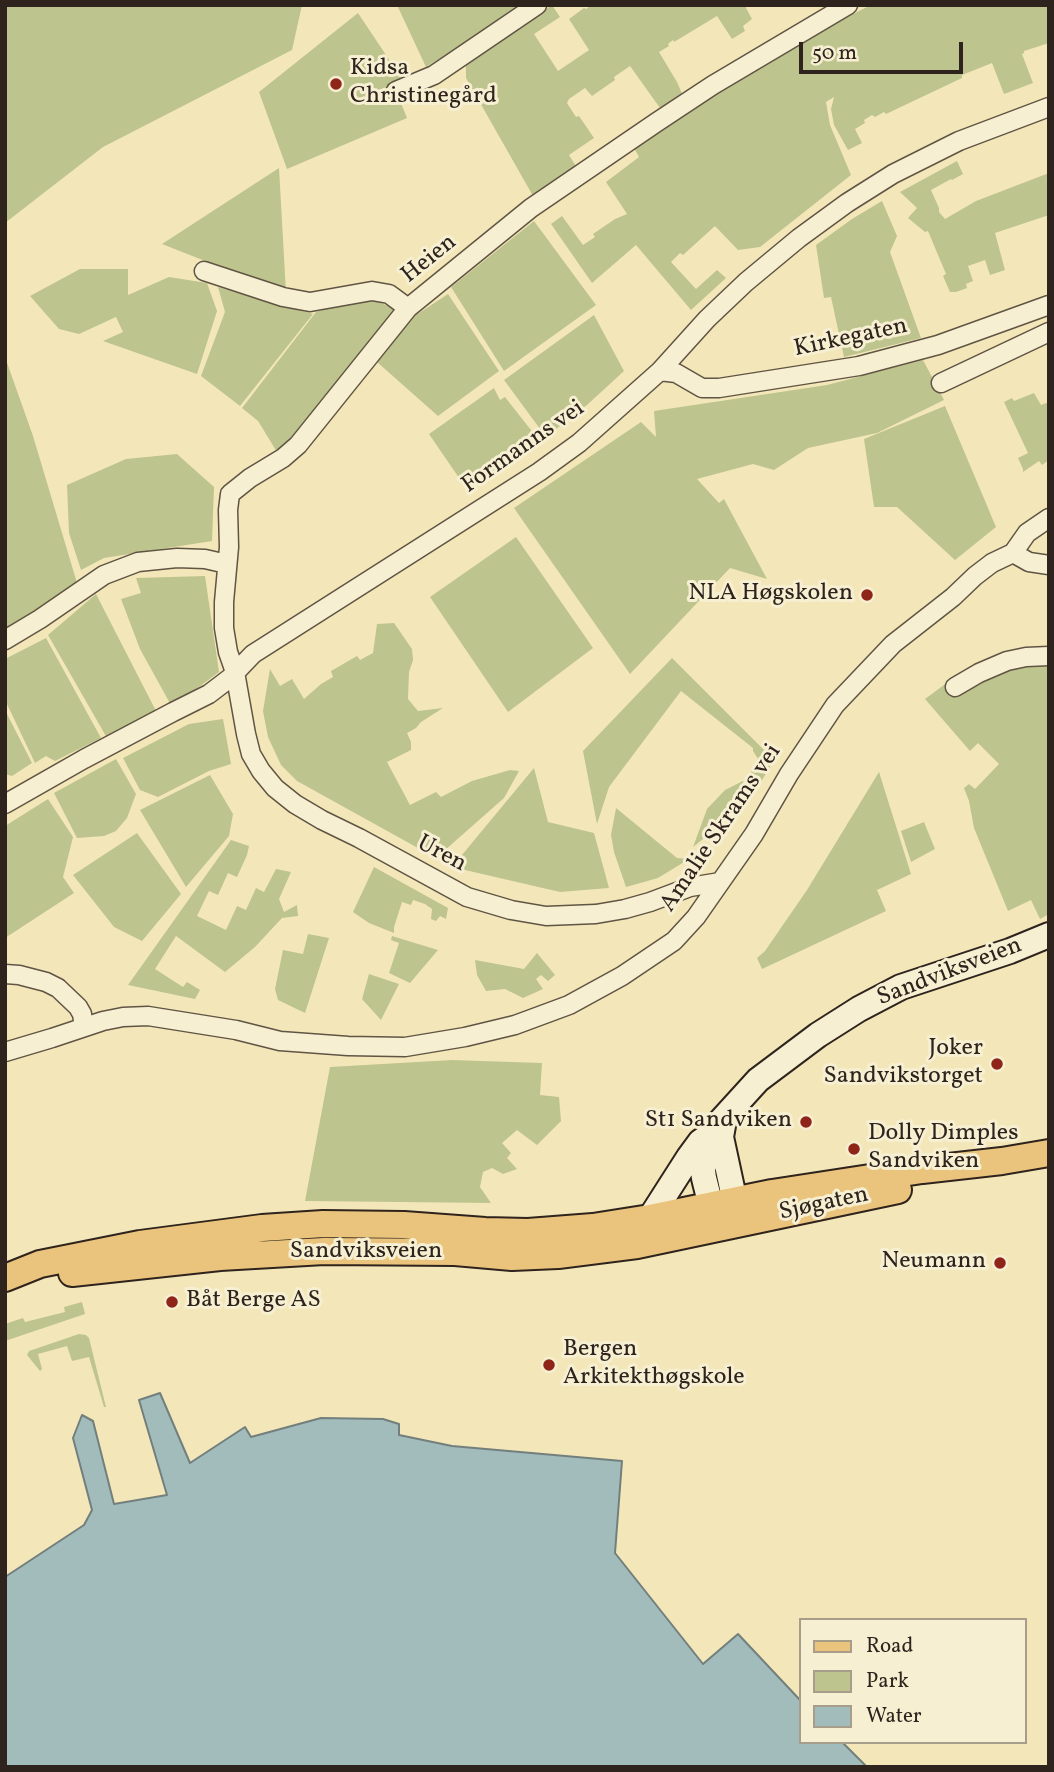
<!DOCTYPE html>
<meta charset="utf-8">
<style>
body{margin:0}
#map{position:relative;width:1054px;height:1772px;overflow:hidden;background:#f3e7b9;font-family:Vollkorn,serif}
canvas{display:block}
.frame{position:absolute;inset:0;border:7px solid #2f231d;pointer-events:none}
.legend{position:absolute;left:799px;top:1618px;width:228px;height:126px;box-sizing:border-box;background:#f7efd2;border:2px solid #a79d8a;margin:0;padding:9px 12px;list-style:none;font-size:21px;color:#2f231d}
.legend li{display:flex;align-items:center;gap:14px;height:35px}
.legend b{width:35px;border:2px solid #a79d8a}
.scale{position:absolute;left:799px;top:42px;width:164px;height:32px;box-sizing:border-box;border:4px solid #2f231d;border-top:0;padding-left:9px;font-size:21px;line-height:24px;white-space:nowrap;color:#2f231d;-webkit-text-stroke:5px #f7efd2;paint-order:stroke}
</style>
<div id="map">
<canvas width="1054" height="1772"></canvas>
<div class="frame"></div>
<ul class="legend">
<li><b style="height:9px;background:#eac47c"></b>Road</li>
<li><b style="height:19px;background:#bec48d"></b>Park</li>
<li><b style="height:19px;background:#a1bcbb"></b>Water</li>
</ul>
<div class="scale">50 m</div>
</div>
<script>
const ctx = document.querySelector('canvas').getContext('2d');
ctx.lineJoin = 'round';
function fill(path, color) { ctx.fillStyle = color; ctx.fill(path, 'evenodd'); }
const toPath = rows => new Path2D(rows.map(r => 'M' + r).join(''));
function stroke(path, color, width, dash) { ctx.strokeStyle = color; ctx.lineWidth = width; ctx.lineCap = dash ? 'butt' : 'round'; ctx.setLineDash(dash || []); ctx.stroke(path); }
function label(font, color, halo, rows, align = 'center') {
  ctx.font = font + ' Vollkorn,serif'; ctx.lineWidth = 6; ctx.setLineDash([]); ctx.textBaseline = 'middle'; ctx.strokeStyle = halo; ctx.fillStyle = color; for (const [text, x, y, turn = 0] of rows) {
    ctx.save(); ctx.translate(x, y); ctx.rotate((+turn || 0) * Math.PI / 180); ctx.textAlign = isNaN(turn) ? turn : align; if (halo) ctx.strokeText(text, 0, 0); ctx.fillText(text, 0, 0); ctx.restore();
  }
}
const green = toPath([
 [5,5,302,5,292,50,103,147,5,223],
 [397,5,525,5,426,67],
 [552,5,560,17,534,34,558,71,589,50,569,19,584,8,586,9,592,5,747,5,746,8,752,19,743,26,745,31,732,39,717,16,674,42,673,40,668,44,669,46,659,52,677,82,683,96,660,108,630,66,614,77,615,80,592,96,585,88,569,99,567,103,576,117,579,116,594,138,569,155,577,168,533,196,466,78,466,65],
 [871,5,1049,5,1049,43,1024,51,1024,53,1022,54,1033,83,1004,94,992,63,962,75,962,78,886,114,884,112,875,117,872,115,864,120,865,123,855,129,862,143,848,150,834,125,831,109,834,97,826,102,830,125,851,175,760,247,738,250,715,226,683,255,680,253,671,262,696,289,717,270,726,278,691,310,636,245,592,283,551,224,562,216,583,245,595,237,593,234,615,219,627,214,606,182,639,157,634,148,712,95,841,20],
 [358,13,414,97,401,103,407,118,287,169,259,92],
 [957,161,963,174,952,180,951,179,931,190,939,208,939,212,945,219,976,201,1049,173,1049,215,995,233,1005,270,990,275,985,260,968,266,973,281,966,284,967,288,956,292,950,292,943,276,946,274,928,231,925,232,908,218,917,208,900,192],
 [279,168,286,293,162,244],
 [882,201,897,236,890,252,921,338,844,357,831,297,824,298,816,245,852,219],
 [534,221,596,305,504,371,451,287],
 [80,269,128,269,128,295,169,277,207,283,217,311,197,374,103,341,123,332,116,317,79,334,59,329,30,296],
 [218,287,313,314,240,406,201,376,225,312],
 [448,294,499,371,438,416,377,362,410,319],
 [372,298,395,310,315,415,277,452,258,421,242,408,316,312,351,301],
 [594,315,624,371,587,405,546,437,504,380],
 [5,357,33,436,80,593,5,630],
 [923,360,944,400,877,433,808,448,774,470,753,464,697,479,719,503,724,499,767,579,730,568,630,674,514,508,641,422,656,437,654,411,827,385],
 [494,388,500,400,505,397,538,439,468,491,429,434],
 [1034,393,1041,405,1049,402,1049,460,1042,465,1039,461,1023,472,1023,469,1018,458,1028,453,1004,402,1012,398,1014,401],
 [945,406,996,527,955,560,897,507,874,507,864,439],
 [177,454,214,487,212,541,104,558,81,570,69,533,67,485,126,459],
 [516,537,593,648,508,712,430,597],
 [205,576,219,672,172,707,140,649,121,599,141,593,136,578],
 [96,594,156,711,107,738,48,635],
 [394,623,412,649,413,660,409,672,408,699,418,711,443,708,421,722,416,728,407,733,411,742,411,750,387,762,410,805,436,792,441,797,472,781,510,770,519,771,504,798,436,858,297,781,281,765,268,737,263,711,270,669,280,686,292,679,304,699,321,684,333,677,331,671,357,656,360,660,373,653,377,624],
 [46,638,101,738,55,761,46,756,35,763,5,700,5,659],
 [672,658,774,760,749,802,752,785,750,774,758,759,753,751,753,748,681,691,609,787,597,824,583,751],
 [1020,664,1049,664,1049,914,1040,919,1031,900,1008,911,974,828,969,801,964,788,969,784,975,789,999,764,978,743,970,751,925,699,948,682,957,693],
 [5,710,32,763,12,776,5,774],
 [223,719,231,764,209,771,158,797,140,790,123,758,189,724],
 [116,759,136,794,127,818,116,831,104,836,77,838,54,793],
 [534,768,548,822,594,833,609,888,560,892,452,867],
 [879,772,911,874,877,890,886,911,762,969,757,958,765,951,807,890],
 [210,775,233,814,229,836,186,887,140,810],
 [743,781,744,786,740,801,717,828,693,847,707,809,725,790],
 [48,799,73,837,63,877,74,893,5,938,5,826],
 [616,808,677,858,689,859,658,878,626,887,614,852,611,835],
 [924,822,935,849,911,862,901,831],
 [137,833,181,894,142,941,114,927,73,875],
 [231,840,249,846,247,855,237,877,228,873,218,895,209,891,197,916,226,930,237,906,246,910,256,888,264,892,276,869,291,872,279,899,284,912,297,905,298,916,282,918,255,947,225,972,176,936,155,969,183,987,187,982,200,990,195,999,128,985],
 [374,867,448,908,446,919,440,916,436,921,431,919,432,909,425,904,413,900,411,905,402,902,394,927,394,933,369,923,353,912],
 [308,934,329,938,305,1013,278,1000,275,989,283,950,303,954],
 [392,936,438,950,410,983,389,973,399,943,391,940],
 [537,953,555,975,548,981,541,975,536,979,543,989,523,998,505,989,486,991,477,975,475,960,524,969],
 [369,974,399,984,381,1020,362,999],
 [452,1060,542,1063,540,1095,559,1097,561,1121,537,1145,517,1130,502,1143,511,1153,507,1158,517,1169,503,1174,492,1168,483,1172,480,1187,491,1203,305,1201,330,1067],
 [82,1302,85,1314,5,1341,5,1324,23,1318,25,1322,65,1312,64,1307],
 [79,1334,86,1335,89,1338,106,1407,104,1407,89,1357,72,1361,67,1346,38,1354,42,1369,40,1371,27,1355,29,1351]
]);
const water = toPath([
 [160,1393,190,1463,245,1427,251,1437,321,1418,383,1419,399,1424,399,1435,452,1446,622,1461,615,1553,703,1664,738,1634,800,1700,800,1742,842,1742,867,1767,5,1767,5,1577,84,1525,92,1510,73,1438,82,1415,93,1421,114,1504,167,1495,139,1400,160,1393]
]);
const minor = toPath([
 [396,91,434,75,537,5],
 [204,271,283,297,310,302,372,291,389,294,408,308],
 [660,371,676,373,702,388,719,388,859,366,938,345,1049,305],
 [941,383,1049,332],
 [1013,553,1027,533,1049,518],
 [1013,553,1029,562,1049,565],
 [5,640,40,619,104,575,138,562,177,558,205,559,227,564],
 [955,687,979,673,1007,661,1026,657,1049,656],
 [5,804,84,759,173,712,209,694,230,678,253,654,539,472,579,443,660,371,707,319,746,282,799,238,847,203,893,174,959,141,1049,107],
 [720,882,690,887,650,902,625,909,596,914,546,916,511,910,467,897,359,838,322,820,295,804,275,788,261,771,251,754,246,734,235,672,228,652,224,628,224,602,229,547,228,510,230,494,250,478,283,458,298,445,408,308,531,208,657,122,713,85,848,5],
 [5,974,19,975,46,982,58,988,78,1007,82,1014,84,1027],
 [5,1052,52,1038,103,1021,123,1017,148,1016,236,1030,280,1041,348,1046,405,1047,465,1037,515,1025,569,1005,622,976,674,941,696,917,754,834,789,774,835,705,893,644,953,597,975,576,992,563,1013,553]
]);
const secondary = toPath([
 [724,1120,721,1137,735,1202,729,1218],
 [650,1218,689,1157,700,1142,707,1137],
 [722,1220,711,1206,704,1178,703,1171,707,1136,758,1080,818,1035,859,1009,901,987,1010,951,1049,935]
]);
const primary = toPath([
 [72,1273,220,1257,324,1251,455,1252,512,1257,558,1255,637,1245,898,1190],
 [5,1278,40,1264,140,1244,262,1228,323,1224,404,1225,485,1231,528,1232,593,1227,650,1218,772,1193,922,1170,1002,1161,1049,1153]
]);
const markers = [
 [336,84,7,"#8f2418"],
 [867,595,7,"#8f2418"],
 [997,1064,7,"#8f2418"],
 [806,1122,7,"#8f2418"],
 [854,1149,7,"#8f2418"],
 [1000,1263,7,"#8f2418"],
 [172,1302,7,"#8f2418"],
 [549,1365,7,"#8f2418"]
];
const poiNames = [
 ["Kidsa",350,70],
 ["Christinegård",350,98],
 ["NLA Høgskolen",853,595,"right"],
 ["Joker",983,1050,"right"],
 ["Sandvikstorget",983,1078,"right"],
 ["St1 Sandviken",792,1122,"right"],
 ["Dolly Dimples",868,1135],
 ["Sandviken",868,1163],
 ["Neumann",986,1263,"right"],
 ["Båt Berge AS",186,1302],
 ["Bergen",563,1351],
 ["Arkitekthøgskole",563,1379]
];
const streetNames = [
 ["Heien",430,260,-39],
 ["Kirkegaten",851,339,-12],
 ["Formanns vei",524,448,-35],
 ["Amalie Skrams vei",722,829,-56],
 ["Uren",441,855,28],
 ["Sandviksveien",950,973,-21],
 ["Sjøgaten",824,1205,-12],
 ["Sandviksveien",366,1253]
];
fill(green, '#bec48d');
fill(water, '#a1bcbb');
stroke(water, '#737f7c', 2);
stroke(minor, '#605444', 21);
stroke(secondary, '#2f231d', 28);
stroke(primary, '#2f231d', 30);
stroke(minor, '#f7efd2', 18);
stroke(secondary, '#f7efd2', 24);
stroke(primary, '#eac47c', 26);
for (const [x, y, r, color] of markers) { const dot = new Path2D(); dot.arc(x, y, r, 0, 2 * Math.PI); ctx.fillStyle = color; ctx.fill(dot); stroke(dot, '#f7efd2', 2.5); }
label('24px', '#2f231d', '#f7efd2', poiNames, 'left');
label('24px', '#2f231d', '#f7efd2', streetNames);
</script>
